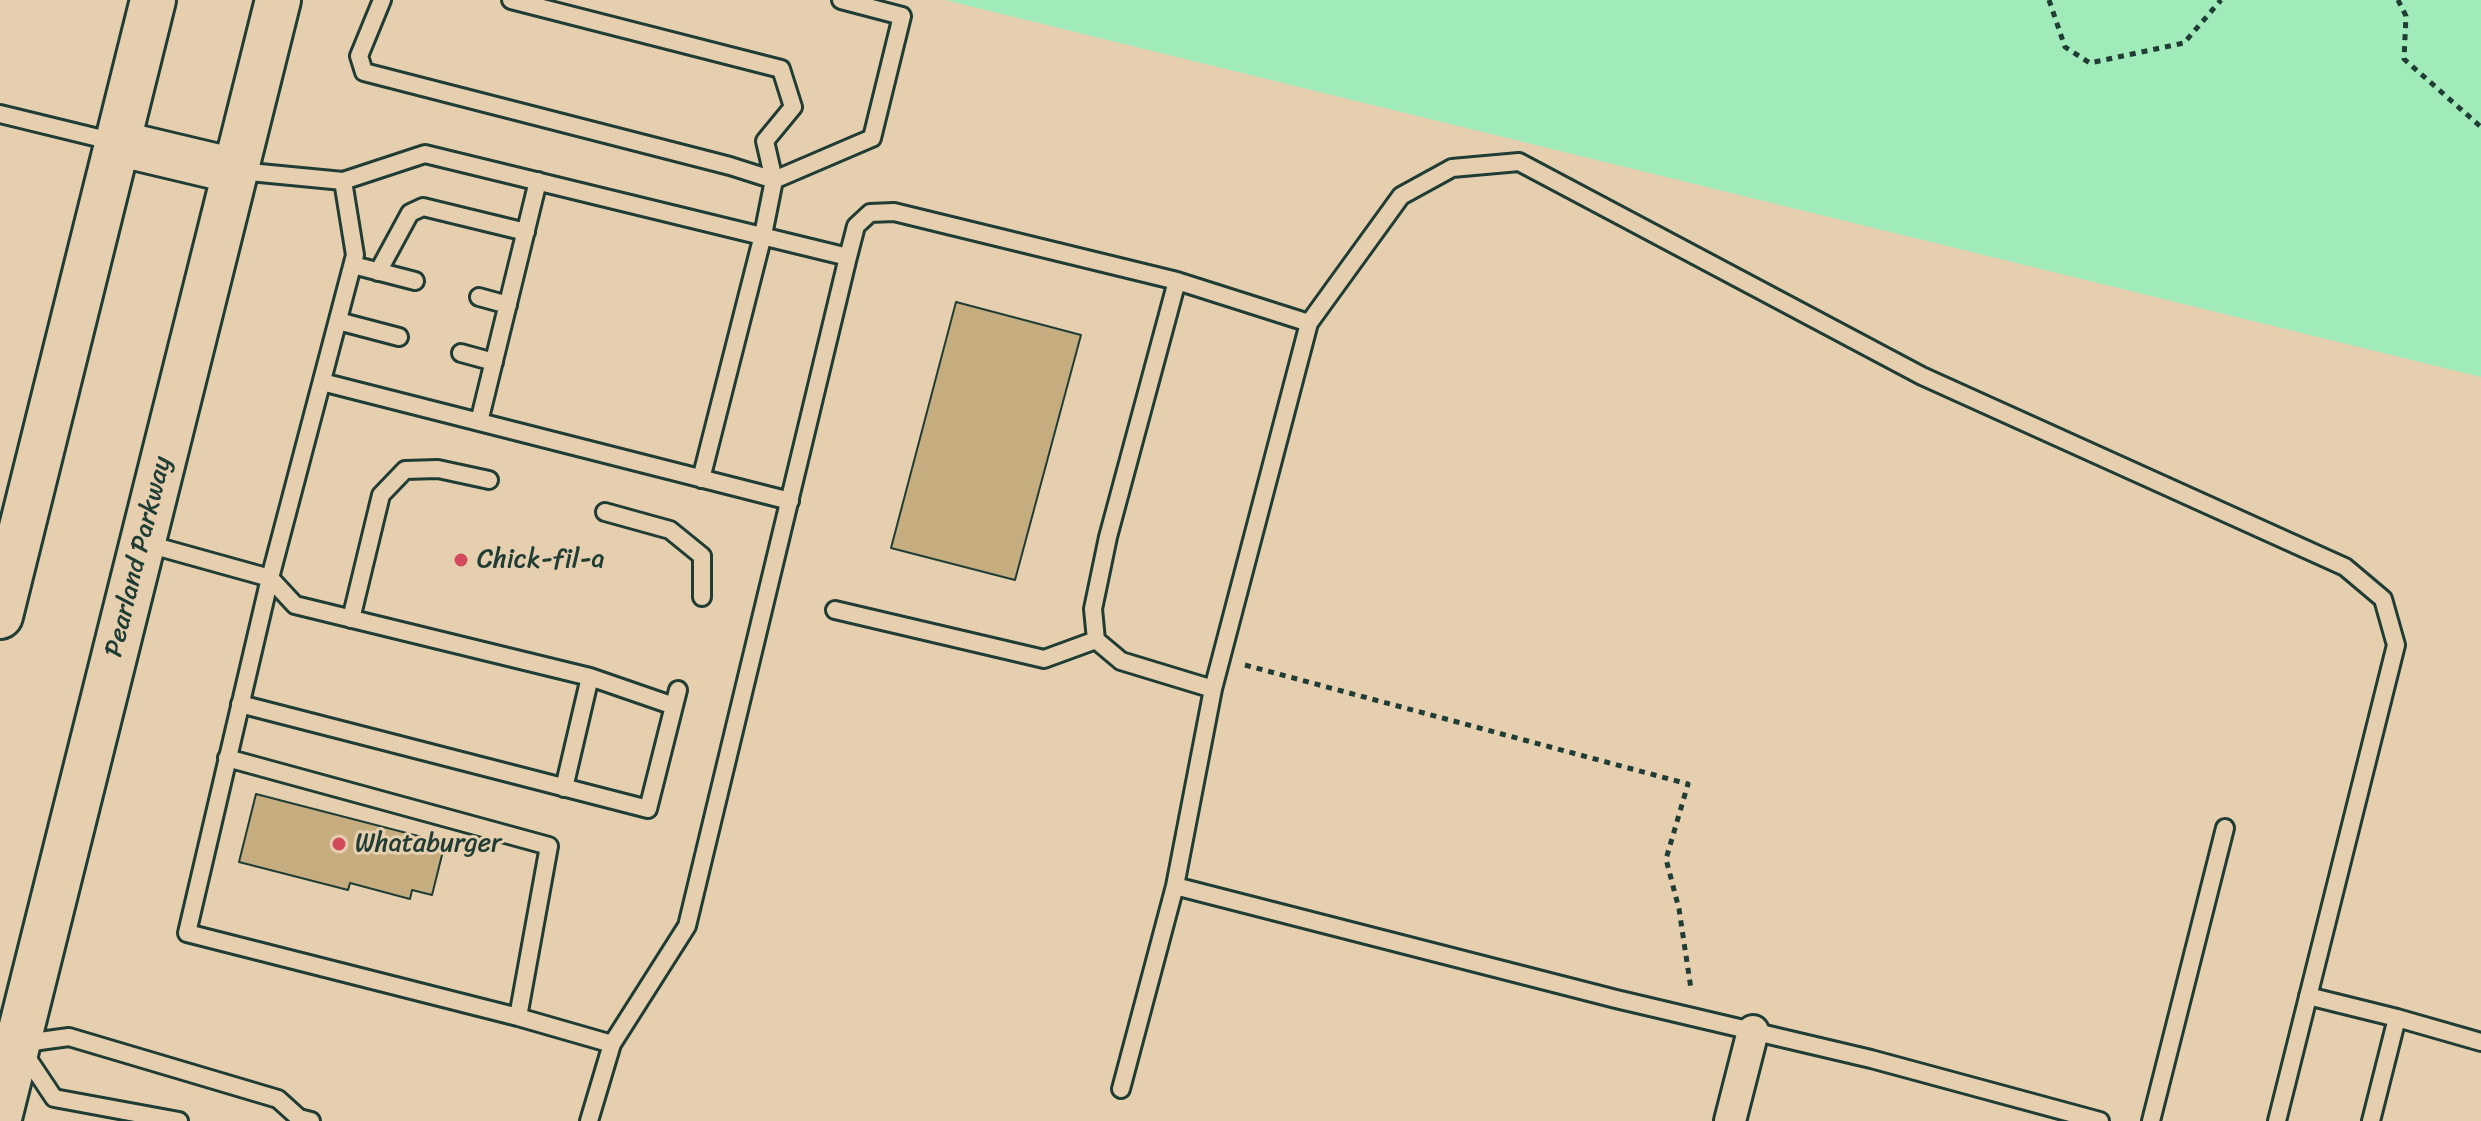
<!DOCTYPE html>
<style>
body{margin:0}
canvas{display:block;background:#e6cfaf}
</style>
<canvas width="2481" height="1121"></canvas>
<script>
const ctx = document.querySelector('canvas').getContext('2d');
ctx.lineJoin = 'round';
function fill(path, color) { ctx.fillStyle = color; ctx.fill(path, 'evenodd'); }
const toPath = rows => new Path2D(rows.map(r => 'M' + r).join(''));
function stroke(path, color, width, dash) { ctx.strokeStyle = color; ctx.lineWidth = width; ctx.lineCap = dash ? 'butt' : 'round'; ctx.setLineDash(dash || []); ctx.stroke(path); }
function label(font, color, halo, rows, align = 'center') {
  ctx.font = font + ' Sriracha,sans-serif'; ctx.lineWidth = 6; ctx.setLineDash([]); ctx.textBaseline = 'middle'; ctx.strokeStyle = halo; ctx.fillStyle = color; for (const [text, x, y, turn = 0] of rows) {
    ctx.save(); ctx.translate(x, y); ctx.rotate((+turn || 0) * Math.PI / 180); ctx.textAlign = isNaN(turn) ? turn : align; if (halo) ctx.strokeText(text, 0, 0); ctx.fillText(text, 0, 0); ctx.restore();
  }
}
const green = toPath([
 [946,0,2481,0,2481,377,965,5]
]);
const building = toPath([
 [956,302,1081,335,1015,580,891,548,956,302],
 [256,794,426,838,425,842,444,847,432,895,412,890,410,899,350,883,348,890,239,862,256,794]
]);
const path = toPath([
 [2049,0,2065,47,2090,63,2184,43,2221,0],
 [2398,0,2406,16,2404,59,2481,127],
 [1245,665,1688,784,1666,859,1679,909,1691,989]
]);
const service = toPath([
 [382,0,359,56,364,72,730,166,774,180,872,138,902,16,841,0],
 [511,0,781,69,793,107,765,141,774,180,763,235,701,479],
 [0,114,115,142],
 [239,171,343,181,425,154,848,257,687,926,612,1044,589,1121],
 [343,181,355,255,270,578,295,605,590,677,564,788],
 [848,257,856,226,870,213,894,212,1177,281,1309,323],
 [353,265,415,281],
 [378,272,410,213,423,207,526,232],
 [1177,281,1108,537,1093,609,1096,640,1121,661,1213,689],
 [479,297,508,305],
 [338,321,399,337],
 [461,353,494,362],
 [322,382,790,501],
 [479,422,538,181],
 [605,512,670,530,702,556,702,597],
 [144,543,270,578,187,933,518,1017,612,1044],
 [835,610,1044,659,1096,640],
 [351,619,381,495,405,470,438,469,489,480],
 [590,677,674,706],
 [240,704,648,809,678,690],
 [227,758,549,846,518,1017],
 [1175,886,1616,999,1871,1059,2100,1121],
 [2308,996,2397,1018,2481,1042],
 [1121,1089,1175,886,1213,689,1309,323,1401,196,1452,168,1519,162,1922,376,2345,567,2383,599,2396,645,2277,1121],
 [179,1121,54,1098,18,1044,69,1037,278,1099,299,1118,311,1121],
 [2151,1121,2225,828],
 [2371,1121,2397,1018]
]);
const minor = toPath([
 [1730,1121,1753,1031]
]);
const secondary = toPath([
 [117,143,235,171],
 [0,616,153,0],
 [0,1114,278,0]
]);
const markers = [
 [461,560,8,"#d1495b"],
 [339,844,8,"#d1495b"]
];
const streetNames = [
 ["Pearland Parkway",139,557,-76]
];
const poiNames = [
 ["Chick-fil-a",477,560],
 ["Whataburger",355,844]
];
fill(green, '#a1eab9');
fill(building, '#c6ad80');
stroke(building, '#1f3d34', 2);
stroke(service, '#1f3d34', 22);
stroke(minor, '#1f3d34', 36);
stroke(secondary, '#1f3d34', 50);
stroke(path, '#1f3d34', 5, [6, 6]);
stroke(service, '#e6cfaf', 16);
stroke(minor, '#e6cfaf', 30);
stroke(secondary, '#e6cfaf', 44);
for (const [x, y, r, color] of markers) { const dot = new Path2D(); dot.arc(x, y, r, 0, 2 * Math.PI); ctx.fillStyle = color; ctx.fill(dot); stroke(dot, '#e6cfaf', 3); }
label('26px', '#1f3d34', '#e6cfaf', streetNames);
label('26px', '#1f3d34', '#e6cfaf', poiNames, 'left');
</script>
